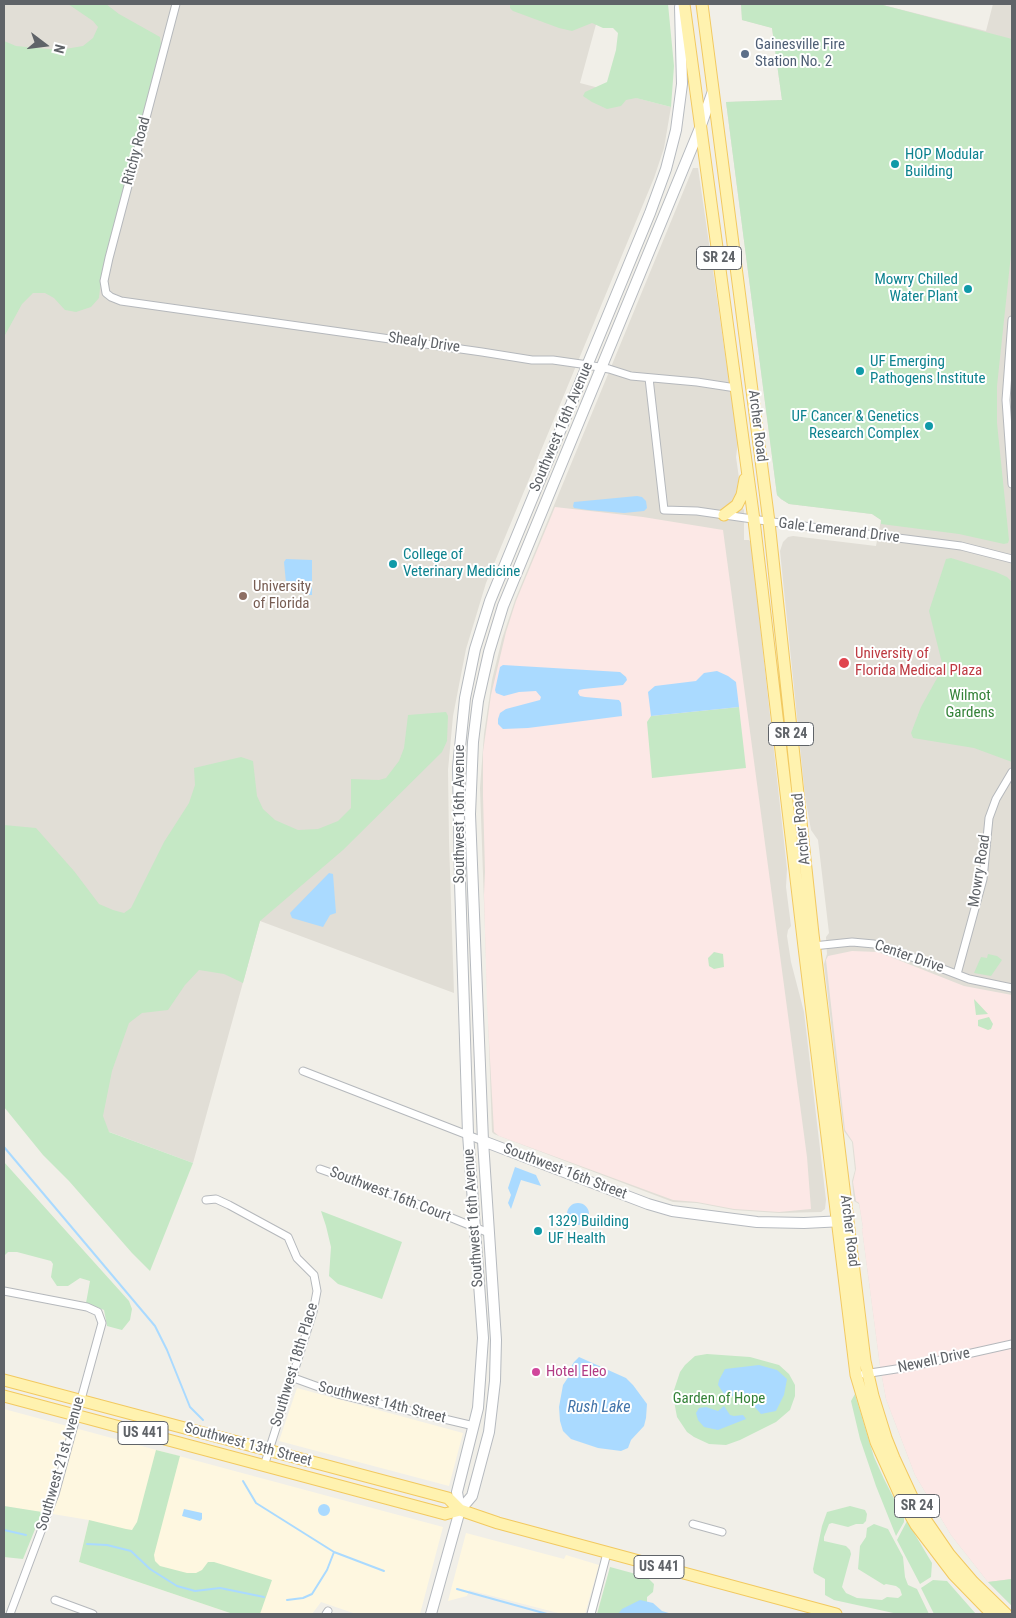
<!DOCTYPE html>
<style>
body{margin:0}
#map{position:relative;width:1016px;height:1618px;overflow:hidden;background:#f1efe8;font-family:"Roboto Condensed",sans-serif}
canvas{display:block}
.frame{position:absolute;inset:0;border:5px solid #5f6368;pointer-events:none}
.north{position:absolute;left:20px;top:20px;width:50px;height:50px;-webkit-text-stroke:4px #fff;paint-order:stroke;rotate:105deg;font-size:14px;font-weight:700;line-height:20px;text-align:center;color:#5f6368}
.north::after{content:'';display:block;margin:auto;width:18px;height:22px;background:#5f6368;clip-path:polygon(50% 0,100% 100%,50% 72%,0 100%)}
</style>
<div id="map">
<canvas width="1016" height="1618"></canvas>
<div class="frame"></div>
<div class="north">N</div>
</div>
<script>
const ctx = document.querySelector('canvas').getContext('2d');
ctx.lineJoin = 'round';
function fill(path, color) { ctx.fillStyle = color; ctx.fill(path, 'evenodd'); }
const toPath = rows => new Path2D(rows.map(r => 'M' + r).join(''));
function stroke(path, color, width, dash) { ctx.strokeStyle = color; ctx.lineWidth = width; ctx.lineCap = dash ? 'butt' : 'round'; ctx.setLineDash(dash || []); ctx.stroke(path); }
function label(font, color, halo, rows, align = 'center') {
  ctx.font = font + ' "Roboto Condensed",sans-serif'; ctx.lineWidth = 4; ctx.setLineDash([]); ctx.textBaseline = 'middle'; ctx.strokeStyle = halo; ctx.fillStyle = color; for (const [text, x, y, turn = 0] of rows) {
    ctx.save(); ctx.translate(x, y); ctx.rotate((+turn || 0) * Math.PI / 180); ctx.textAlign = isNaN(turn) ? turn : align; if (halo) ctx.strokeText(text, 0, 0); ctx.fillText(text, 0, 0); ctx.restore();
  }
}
const commercial = toPath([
 [297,1388,463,1433,449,1486,279,1441],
 [4,1409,443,1527,420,1614,356,1614,321,1602,312,1614,233,1614,79,1562,89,1520,4,1506],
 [466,1533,564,1559,566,1555,599,1565,585,1614,562,1614,469,1590,467,1596,448,1601]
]);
const education = toPath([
 [4,4,550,4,598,17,580,83,671,107,664,148,654,178,486,583,466,649,453,716,448,770,449,841,454,993,260,921,193,1163,4,1093],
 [741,4,879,4,986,31,993,4,1012,4,1012,1606,988,1582,951,1535,915,1475,886,1399,880,1366,862,1229,863,1228,859,1204,854,1201,852,1181,855,1170,852,1142,844,1131,824,964,827,954,826,937,829,933,818,840,811,830,805,796,780,551,783,542,788,537,793,536,876,546,881,520,872,514,789,504,781,499,777,495,726,102,782,100,772,28,742,20],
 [693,168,698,168,738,442,736,457,739,478,735,498,744,510,744,540,749,540,751,543,787,869,786,887,791,926,788,930,787,936,791,962,804,1012,826,1200,825,1209,821,1212,779,1213,734,1210,697,1203,673,1202,494,1134,492,1132,480,788,484,734,492,680,502,639,515,600]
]);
const medical = toPath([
 [555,507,643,517,723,530,807,1157,811,1209,779,1212,734,1209,697,1202,673,1200,499,1136,494,1132,487,1005,484,895,485,872,483,796,483,752,491,695,506,632,516,601],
 [852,951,878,952,964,986,1012,995,1012,1579,988,1582,951,1535,915,1475,886,1399,880,1366,862,1229,863,1228,859,1203,856,1201,853,1182,856,1169,853,1142,845,1130,826,960,828,956]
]);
const green = toPath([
 [68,4,106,4,119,14,160,37,161,45,102,270,99,298,91,307,76,312,65,310,54,298,45,293,33,293,22,304,4,337,4,41,16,46,59,50,83,46,93,38,98,27,93,21],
 [510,4,668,4,674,66,671,107,636,98,626,100,621,106,607,109,592,102,583,96,585,92,607,82,616,50,618,33,613,28,603,28,592,23,572,31,559,28,513,11,510,8],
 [741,4,879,4,1012,39,1012,245,997,386,997,423,1009,540,1008,543,1004,544,959,534,881,524,881,520,872,514,789,504,781,499,777,495,726,102,782,100,772,28,742,20],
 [951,558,996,572,1007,577,1012,582,1012,762,974,748,913,738,911,733,921,707,941,671,942,663,929,611,946,559],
 [739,707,746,768,652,778,647,722,651,716],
 [446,712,448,716,447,741,442,752,343,850,260,921,243,983,224,974,199,970,185,985,168,1010,142,1013,129,1023,112,1071,103,1116,109,1132,193,1163,150,1271,132,1253,69,1181,43,1155,4,1107,4,825,36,828,74,871,99,904,113,910,124,913,131,908,164,842,189,803,195,785,194,768,241,757,253,761,257,796,263,809,275,820,298,830,318,829,338,821,351,808,351,779,379,780,386,778,399,761,404,748,408,715],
 [714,952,723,954,724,967,714,969,709,966,708,958],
 [988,954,997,956,1002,960,991,976,974,973,981,957,987,958],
 [974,999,988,1014,976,1015],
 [989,1017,993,1024,991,1029,988,1030,978,1026,978,1020],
 [4,1162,129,1301,132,1309,130,1320,122,1330,107,1326,104,1310,86,1303,90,1281,80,1278,68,1286,57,1286,51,1277,53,1264,51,1261,17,1252,8,1252,4,1256],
 [321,1211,402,1242,382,1299,338,1284,329,1276,331,1247,326,1226],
 [707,1354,750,1357,779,1365,789,1374,795,1385,795,1396,790,1410,776,1422,740,1440,726,1445,709,1444,694,1437,687,1432,677,1417,674,1401,674,1390,680,1372,685,1365,695,1356],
 [855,1394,874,1457,884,1479,904,1518,904,1522,896,1536,876,1486,860,1439,851,1401],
 [156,1450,180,1456,154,1555,155,1561,160,1566,187,1573,196,1573,202,1570,208,1562,214,1562,272,1580,260,1614,233,1614,79,1562,89,1520,126,1529,132,1530,137,1522],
 [4,1506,42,1512,23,1559,4,1557],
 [850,1506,865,1510,867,1514,866,1521,863,1524,856,1524,848,1527,832,1523,829,1524,824,1537,824,1541,846,1546,850,1550,851,1554,842,1587,846,1593,857,1598,882,1600,887,1597,898,1598,902,1595,900,1589,896,1586,886,1584,884,1585,858,1569,860,1546,866,1537,867,1528,874,1524,888,1529,903,1557,905,1577,908,1585,917,1589,929,1614,898,1614,834,1600,825,1595,825,1579,814,1573,813,1569,822,1526,827,1512],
 [907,1521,932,1563,931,1577,920,1584,897,1540],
 [610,1567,647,1577,654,1584,653,1592,647,1597,647,1614,597,1614],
 [1012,1579,1012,1606,988,1582],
 [933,1580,947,1581,976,1614,934,1614,921,1588]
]);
const water = toPath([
 [637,496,642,497,646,501,647,508,644,511,624,513,588,510,574,508,573,506,574,502],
 [286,559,312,560,312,595,306,595,286,583,284,562],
 [503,665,620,672,626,677,627,680,623,685,584,689,579,690,578,693,580,696,585,697,619,700,621,703,622,716,528,728,503,729,498,724,498,719,500,713,506,709,540,700,541,697,536,691,519,692,504,696,496,693,495,690,500,667],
 [717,671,728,676,736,682,739,707,651,716,648,692,655,686,696,681,704,673],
 [329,873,333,874,336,913,330,915,323,927,292,918,290,913],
 [515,1167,536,1175,541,1186,521,1180,511,1209,508,1203,511,1195,508,1188],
 '567 1214a11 11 0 1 1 22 0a11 11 0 1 1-22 0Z',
 [579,1357,626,1378,633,1385,647,1404,646,1418,644,1426,631,1440,628,1448,621,1451,598,1448,571,1439,563,1431,560,1421,559,1407,563,1385,571,1373,571,1367,574,1362],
 [759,1365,777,1370,787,1379,784,1395,776,1411,761,1414,752,1404,745,1399,724,1394,718,1385,719,1380,725,1369],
 [724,1406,730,1415,734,1416,743,1415,746,1419,718,1430,704,1427,698,1420,696,1413,699,1408,706,1407,718,1411],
 '318 1510a6 6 0 1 1 12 0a6 6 0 1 1-12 0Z',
 [184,1509,202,1513,202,1519,200,1521,182,1516],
 [640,1600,653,1603,662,1611,672,1614,618,1614,622,1609]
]);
const stream = toPath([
 [4,1147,155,1326,167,1350,190,1407,203,1420],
 [243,1481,256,1503,334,1552,384,1571],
 [4,1530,26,1535],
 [87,1544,107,1545,131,1551,150,1569,177,1586,195,1591,220,1588,264,1597],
 [457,1589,547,1614],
 [287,1600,303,1598,312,1594,327,1570,334,1552]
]);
const street = toPath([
 [176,4,109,258,104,281,106,293,111,297,121,301,482,352,532,360,553,360,588,365,609,369,631,376,697,382,736,388],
 [1012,320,1006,400,1012,484],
 [649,378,664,510,697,511,780,523,961,546,1012,559],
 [813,946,852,942,874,944,891,949,969,979,1012,988],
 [957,974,983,879,989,818,996,799,1012,772],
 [303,1071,483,1141],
 [320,1169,397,1196,489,1233],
 [206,1200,216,1199,229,1205,288,1237,297,1258,314,1275,317,1291,313,1312,264,1466],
 [4,1291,87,1307,98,1312,102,1323,55,1494,10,1614],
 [864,1374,909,1367,1012,1344],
 [291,1377,338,1394,474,1426],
 [693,1524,722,1532],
 [55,1600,93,1614],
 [326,1614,328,1611],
 [591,1614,607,1553]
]);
const secondary = toPath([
 [483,1141,648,1204,672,1211,757,1222,804,1223,844,1221],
 [460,1510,472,1496,489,1432,495,1381,496,1340,483,1141,470,814,473,742,478,701,489,652,503,606,700,128,713,91],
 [431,1614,460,1510,457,1492,478,1408,483,1338,468,1134,460,882,458,767,465,698,475,649,490,601,650,213,666,169,676,130,682,84,680,7]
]);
const primary = toPath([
 [684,4,754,520,804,947,856,1375,876,1442,904,1504,916,1525,954,1575,992,1614],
 [702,4,769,522,813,934,865,1361,873,1396,886,1438,894,1458,913,1499,925,1519,949,1554,973,1582,1006,1614],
 [724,515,737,505,742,495,745,479],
 [4,1380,448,1498,460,1510,498,1523,836,1614],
 [4,1396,445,1514,460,1510]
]);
const markers = [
 [745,54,5,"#5c6f8a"],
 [895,164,5,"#0f9aa8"],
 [968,289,5,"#0f9aa8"],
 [860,371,5,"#0f9aa8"],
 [929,426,5,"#0f9aa8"],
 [393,564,5,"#0f9aa8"],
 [243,596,5,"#8d6e63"],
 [844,663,6,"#e0444e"],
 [538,1231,5,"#0f9aa8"],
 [536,1372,5,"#d1479c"]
];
const shields = [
 [719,258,45],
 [791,734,45],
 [143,1433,50],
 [917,1506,45],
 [659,1567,50]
];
const shieldNames = [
 ["SR 24",719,258],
 ["SR 24",791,734],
 ["US 441",143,1433],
 ["SR 24",917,1506],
 ["US 441",659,1567]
];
const serviceNames = [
 ["Gainesville Fire",755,45],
 ["Station No. 2",755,62]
];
const streetNames = [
 ["Ritchy Road",137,151,-75],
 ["Shealy Drive",424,343,8],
 ["Archer Road",757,426,83],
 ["Southwest 16th Avenue",562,427,-67],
 ["Gale Lemerand Drive",839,531,7],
 ["Southwest 16th Avenue",460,814,-90],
 ["Archer Road",802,829,-96],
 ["Mowry Road",980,871,-81],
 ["Center Drive",909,957,19],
 ["Southwest 16th Street",565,1172,21],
 ["Southwest 16th Court",390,1195,21],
 ["Southwest 16th Avenue",474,1218,-94],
 ["Archer Road",849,1231,83],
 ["Newell Drive",934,1361,-12],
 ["Southwest 18th Place",295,1365,-73],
 ["Southwest 14th Street",382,1403,14],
 ["Southwest 13th Street",248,1445,15],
 ["Southwest 21st Avenue",61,1464,-74]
];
const cultureNames = [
 ["HOP Modular",905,155],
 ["Building",905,172],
 ["Mowry Chilled",958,280,"right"],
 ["Water Plant",958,297,"right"],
 ["UF Emerging",870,362],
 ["Pathogens Institute",870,379],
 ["UF Cancer & Genetics",919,417,"right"],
 ["Research Complex",919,434,"right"],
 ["College of",403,555],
 ["Veterinary Medicine",403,572],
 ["1329 Building",548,1222],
 ["UF Health",548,1239]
];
const educationNames = [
 ["University",253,587],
 ["of Florida",253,604]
];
const healthNames = [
 ["University of",855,654],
 ["Florida Medical Plaza",855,671]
];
const parkNames = [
 ["Wilmot",970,696],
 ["Gardens",970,713],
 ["Garden of Hope",719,1399]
];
const hotelNames = [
 ["Hotel Eleo",546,1372]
];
const waterNames = [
 ["Rush Lake",599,1408]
];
fill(commercial, '#fef7e0');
fill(education, '#e1ded6');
fill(medical, '#fce8e6');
fill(green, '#c5e8c5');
fill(water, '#aadaff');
stroke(stream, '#aadaff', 2);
stroke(street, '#b5b8bc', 9);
stroke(secondary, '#b6babf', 12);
stroke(primary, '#f2c960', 13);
stroke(street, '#fff', 7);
stroke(secondary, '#fff', 10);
stroke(primary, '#fff2af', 11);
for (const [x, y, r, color] of markers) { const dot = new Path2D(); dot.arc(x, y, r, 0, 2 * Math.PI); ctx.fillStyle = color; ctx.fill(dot); stroke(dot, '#fff', 2); }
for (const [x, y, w] of shields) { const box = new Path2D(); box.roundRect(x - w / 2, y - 11.5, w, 23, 4); ctx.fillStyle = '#fff'; ctx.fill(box); stroke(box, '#5f6368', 1); }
label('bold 14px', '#5f6368', null, shieldNames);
label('15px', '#4e5e75', '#fff', serviceNames, 'left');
label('15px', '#5f6368', '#fff', streetNames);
label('15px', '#0d838f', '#fff', cultureNames, 'left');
label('15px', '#785e54', '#fff', educationNames, 'left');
label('15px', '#be3a42', '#fff', healthNames, 'left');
label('15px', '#348238', '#fff', parkNames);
label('15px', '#b23c85', '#fff', hotelNames, 'left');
label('italic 16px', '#4174aa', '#fff', waterNames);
</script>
